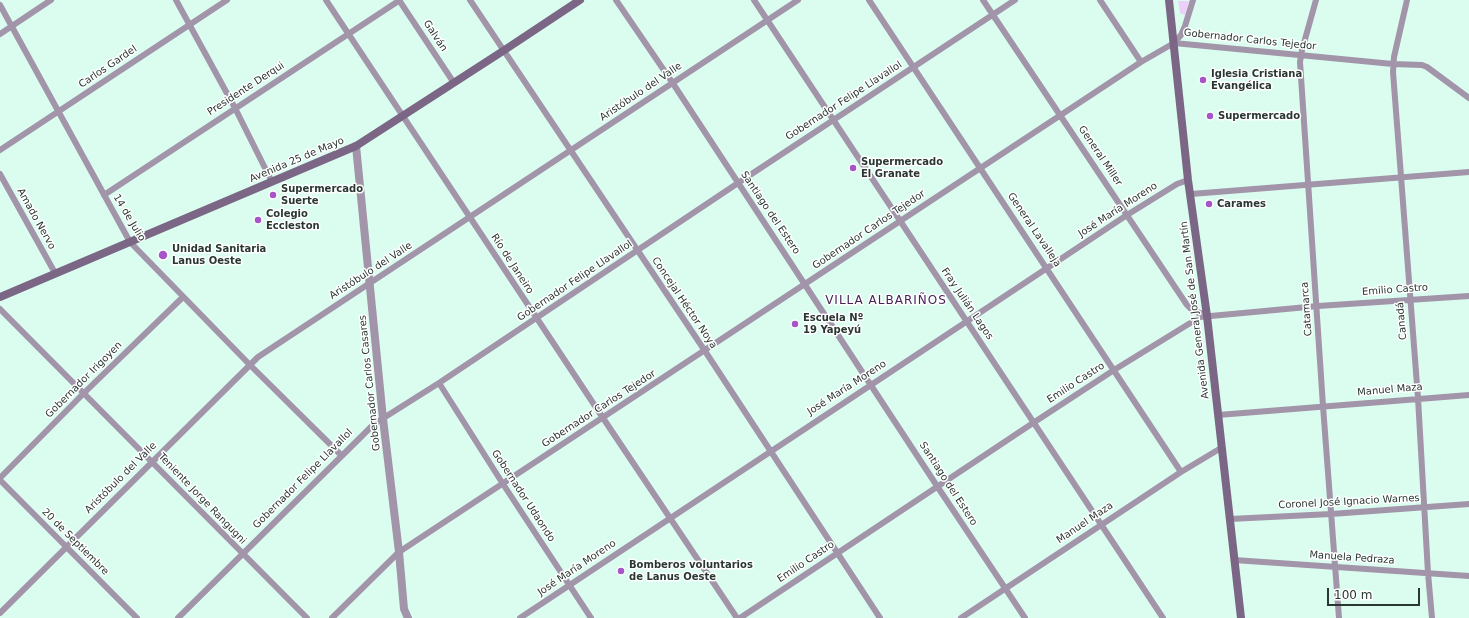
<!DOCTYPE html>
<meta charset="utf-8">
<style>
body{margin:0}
#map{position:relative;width:1469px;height:618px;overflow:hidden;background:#dafdef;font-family:"DejaVu Sans",sans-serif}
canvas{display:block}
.scale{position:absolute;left:1327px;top:588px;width:93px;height:18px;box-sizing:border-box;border:2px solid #293732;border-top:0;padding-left:5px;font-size:12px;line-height:14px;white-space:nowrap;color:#293732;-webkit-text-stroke:3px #fff;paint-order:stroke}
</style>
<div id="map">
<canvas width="1469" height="618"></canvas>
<div class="scale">100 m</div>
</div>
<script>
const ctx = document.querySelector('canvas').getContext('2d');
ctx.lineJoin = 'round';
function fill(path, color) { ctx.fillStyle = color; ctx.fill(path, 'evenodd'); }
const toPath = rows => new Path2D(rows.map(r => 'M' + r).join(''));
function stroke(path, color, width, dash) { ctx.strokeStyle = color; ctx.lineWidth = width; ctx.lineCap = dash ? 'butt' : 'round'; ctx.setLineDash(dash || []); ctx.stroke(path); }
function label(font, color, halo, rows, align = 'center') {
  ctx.font = font + ' "DejaVu Sans",sans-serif'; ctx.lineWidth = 3; ctx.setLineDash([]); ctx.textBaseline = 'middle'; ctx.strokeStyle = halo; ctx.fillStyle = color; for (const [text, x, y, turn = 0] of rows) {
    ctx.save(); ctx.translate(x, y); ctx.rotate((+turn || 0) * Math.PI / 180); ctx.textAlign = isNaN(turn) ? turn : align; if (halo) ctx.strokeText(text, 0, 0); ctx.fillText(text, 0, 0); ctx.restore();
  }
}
const green = toPath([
 [1178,1,1189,1,1185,15,1180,13]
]);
const minor = toPath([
 [176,0,235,108,272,182],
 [326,0,603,418,737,618],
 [399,0,454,83],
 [470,0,705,351,880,618],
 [616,0,672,82,937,486,1025,618],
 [754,0,1163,618],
 [869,0,1181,472],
 [983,0,1187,305,1192,310,1206,315],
 [1100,0,1141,62],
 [1316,0,1302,50,1300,62,1323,406,1339,618],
 [1407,0,1394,57,1393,72,1418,398,1428,573,1432,618],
 [0,5,130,242,249,364,341,455],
 [0,34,51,0],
 [1174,43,1181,35,1185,26,1193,0],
 [0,150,227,0],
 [0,174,55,273],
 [1191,194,1469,172],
 [104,195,400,0],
 [0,309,307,618],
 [439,383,503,484,591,618],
 [1218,415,1469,395],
 [0,478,84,393,183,297],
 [0,480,137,618],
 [1230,519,1331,514,1469,504],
 [1234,560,1469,576],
 [0,613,258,357,798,0],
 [178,618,374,424,439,383,738,183,1015,0],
 [332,618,399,552,1141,62,1174,43,1393,64,1422,65,1427,67,1469,98],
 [520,618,1127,215,1177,184,1188,180],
 [740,618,1033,423,1114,370,1200,317,1318,306,1469,296],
 [961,618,1181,472,1221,448]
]);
const tertiary = toPath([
 [356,146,383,419,399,552,404,609,408,618]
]);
const secondary = toPath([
 [1169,0,1188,180,1207,316,1241,618],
 [0,297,356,146,503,51,580,0]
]);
const markers = [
 [1203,80,4,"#a555c6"],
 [1210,116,4,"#a555c6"],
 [853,168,4,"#a555c6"],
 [273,195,4,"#a555c6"],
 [1209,204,4,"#a555c6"],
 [258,220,4,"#a555c6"],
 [163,255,5,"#a555c6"],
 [795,324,4,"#a555c6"],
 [621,571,4,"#a555c6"]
];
const streetNames = [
 ["Galván",435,36,57],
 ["Gobernador Carlos Tejedor",1250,40,6],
 ["Carlos Gardel",108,67,-34],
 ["Presidente Derqui",246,89,-33],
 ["Aristóbulo del Valle",641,92,-34],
 ["Gobernador Felipe Llavallol",844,101,-33],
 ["General Miller",1100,156,56],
 ["Avenida 25 de Mayo",297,160,-23],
 ["José María Moreno",1118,210,-33],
 ["Santiago del Estero",770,213,56],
 ["14 de Julio",129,218,59],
 ["Amado Nervo",36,219,61],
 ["Gobernador Carlos Tejedor",869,230,-34],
 ["General Lavalleja",1034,230,56],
 ["Río de Janeiro",512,264,57],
 ["Aristóbulo del Valle",371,271,-33],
 ["Gobernador Felipe Llavallol",575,281,-34],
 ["Emilio Castro",1395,290,-4],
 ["Concejal Héctor Noya",684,303,56],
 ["Fray Julián Lagos",967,304,56],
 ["Catamarca",1307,309,-94],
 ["Avenida General José de San Martín",1195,310,-97],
 ["Canadá",1402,321,-95],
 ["Gobernador Irigoyen",84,380,-45],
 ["Gobernador Carlos Casares",370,383,-96],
 ["Emilio Castro",1076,383,-33],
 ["José María Moreno",847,388,-33],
 ["Manuel Maza",1390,390,-5],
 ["Gobernador Carlos Tejedor",599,409,-33],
 ["Aristóbulo del Valle",121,478,-45],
 ["Gobernador Felipe Llavallol",303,479,-45],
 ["Santiago del Estero",948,484,57],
 ["Gobernador Udaondo",523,496,57],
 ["Teniente Jorge Rangugni",202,499,46],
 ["Coronel José Ignacio Warnes",1349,502,-3],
 ["Manuel Maza",1085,523,-34],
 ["20 de Septiembre",75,542,45],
 ["Manuela Pedraza",1352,558,4],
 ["Emilio Castro",806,562,-34],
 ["José María Moreno",577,568,-34]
];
const poiNames = [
 ["Iglesia Cristiana",1211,74],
 ["Evangélica",1211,86],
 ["Supermercado",1218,116],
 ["Supermercado",861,162],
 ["El Granate",861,174],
 ["Supermercado",281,189],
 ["Suerte",281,201],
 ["Carames",1217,204],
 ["Colegio",266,214],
 ["Eccleston",266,226],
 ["Unidad Sanitaria",172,249],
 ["Lanus Oeste",172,261],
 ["Escuela Nº",803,318],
 ["19 Yapeyú",803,330],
 ["Bomberos voluntarios",629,565],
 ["de Lanus Oeste",629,577]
];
const quarterNames = [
 ["VILLA ALBARIÑOS",886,301]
];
fill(green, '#ecd0fa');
stroke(minor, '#a294a9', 6);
stroke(tertiary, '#a294a9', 8);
stroke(secondary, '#7b6785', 8);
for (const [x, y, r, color] of markers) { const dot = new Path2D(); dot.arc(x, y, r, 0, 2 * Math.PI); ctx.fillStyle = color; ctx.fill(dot); stroke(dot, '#fff', 1.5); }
label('10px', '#293732', '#fff', streetNames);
label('bold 10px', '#293732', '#fff', poiNames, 'left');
ctx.letterSpacing = '1px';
label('12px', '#482258', '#fff', quarterNames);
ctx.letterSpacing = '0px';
</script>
